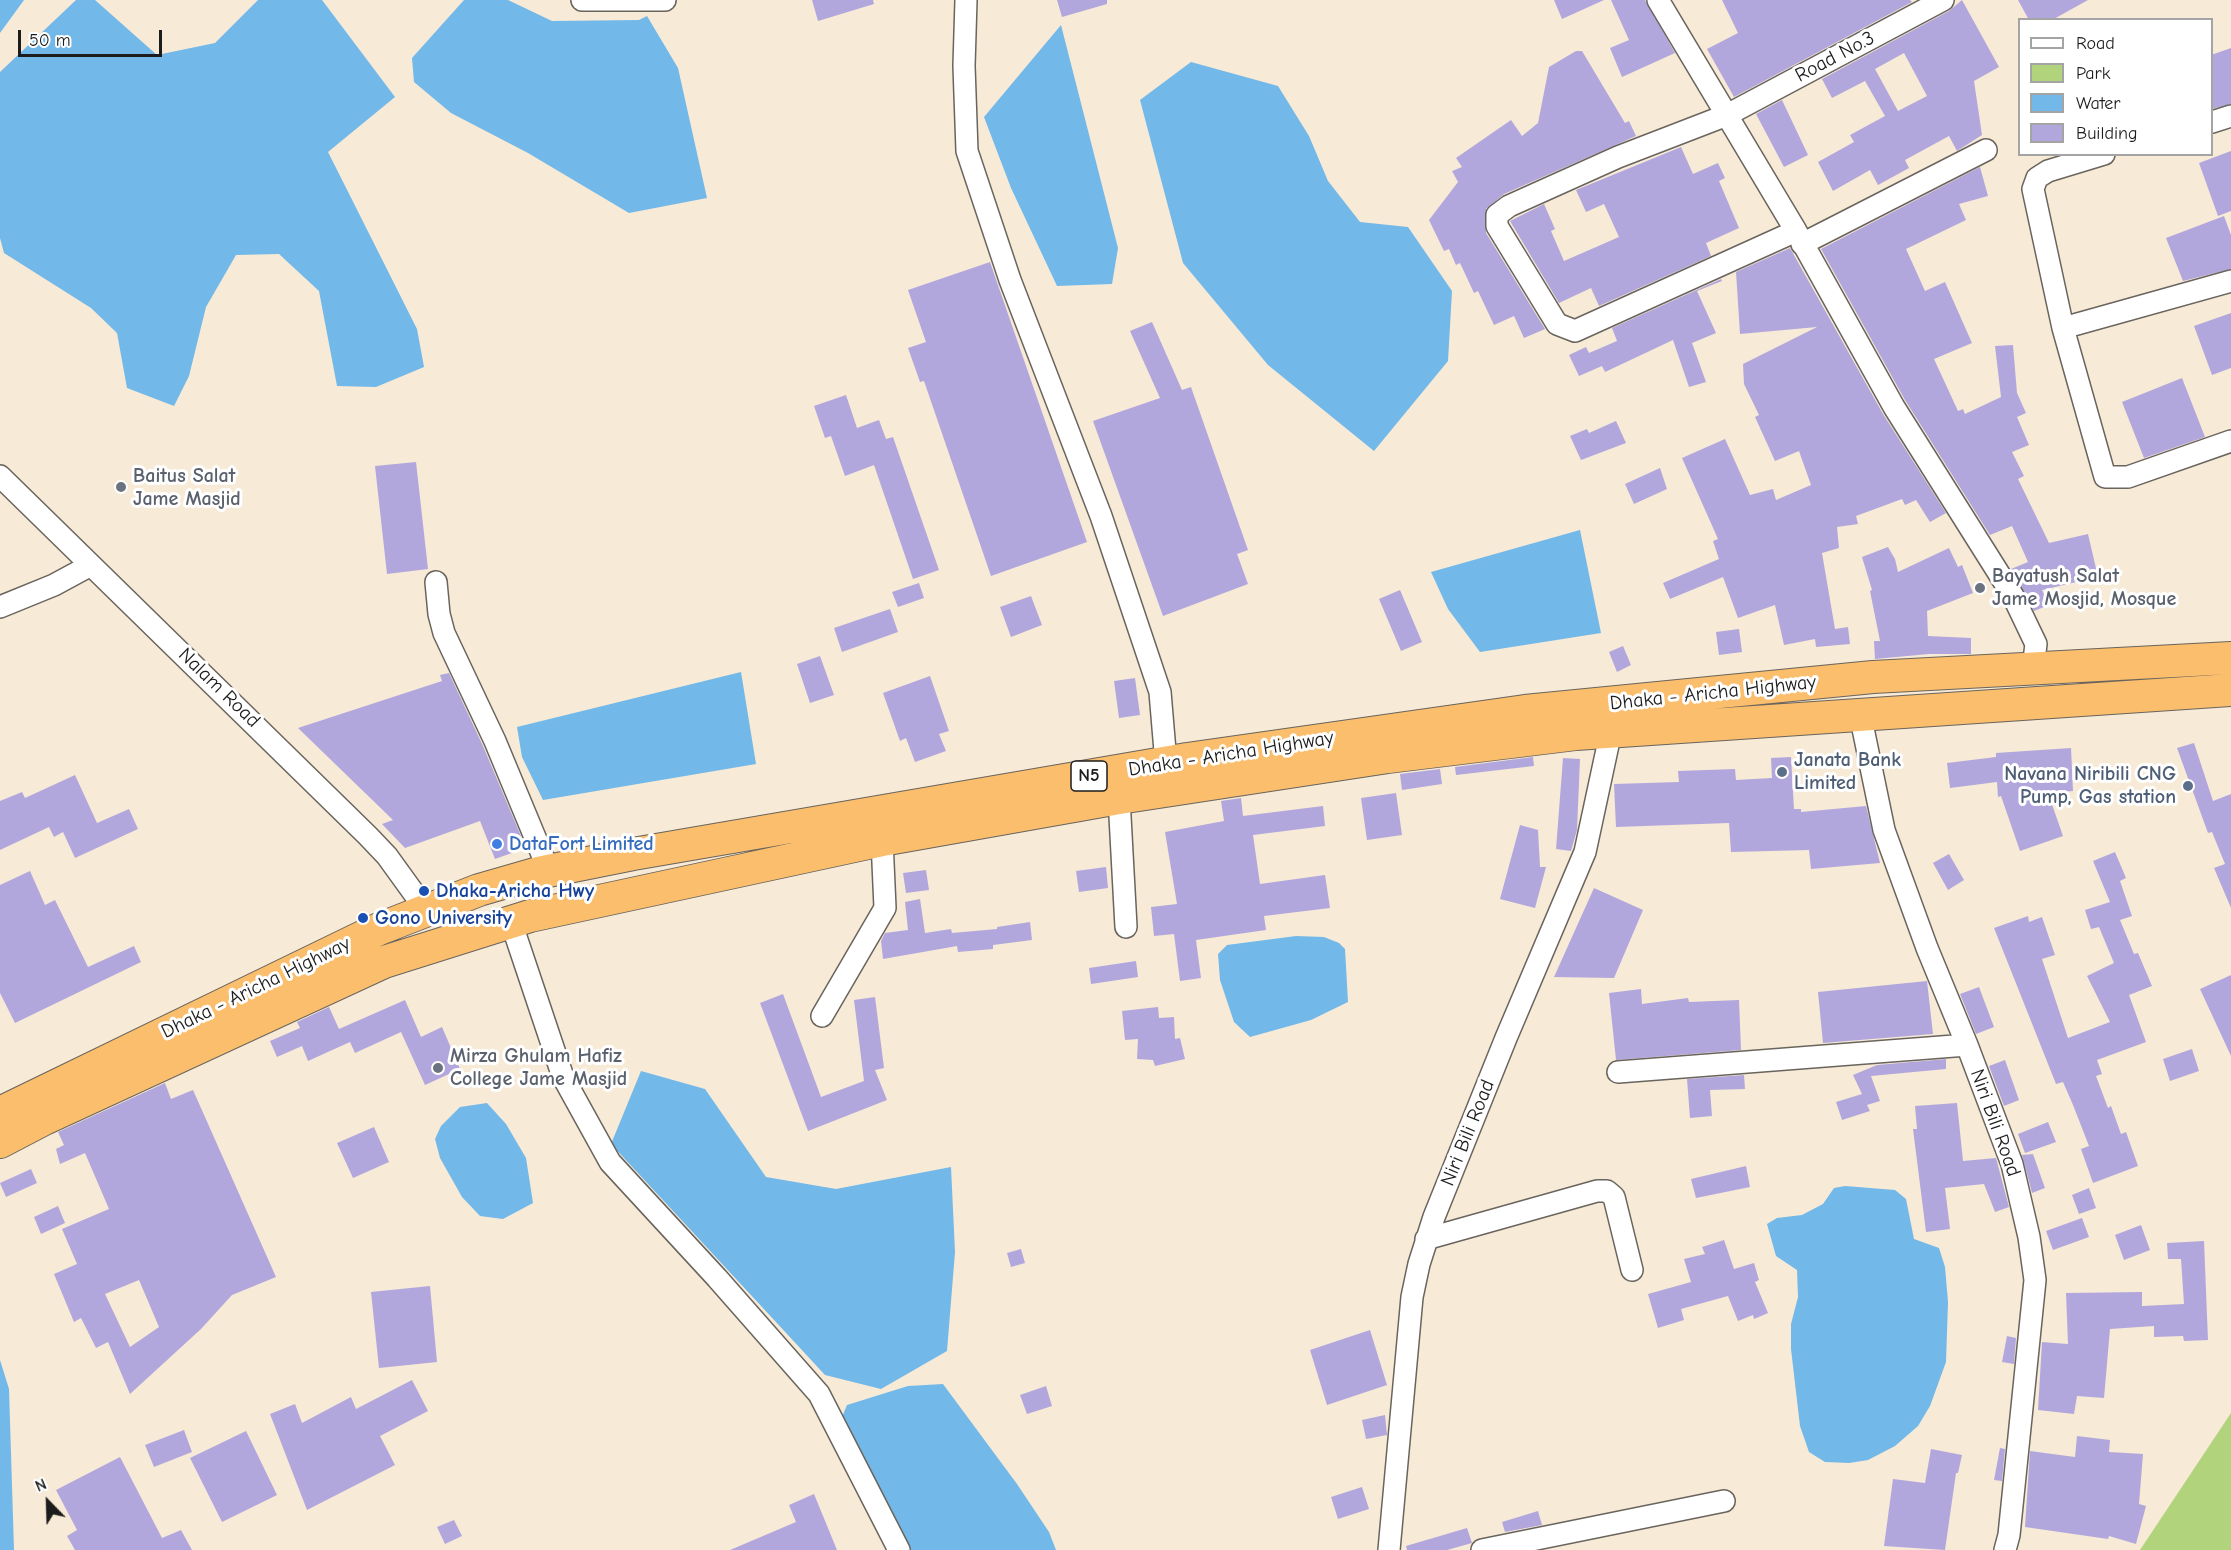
<!DOCTYPE html>
<style>
body{margin:0}
#map{position:relative;width:2231px;height:1550px;overflow:hidden;background:#f7ead7;font-family:"Comic Neue",sans-serif}
canvas{display:block}
.legend{position:absolute;left:2018px;top:18px;width:195px;height:138px;box-sizing:border-box;background:#fff;border:2px solid #a4a4a4;margin:0;padding:8px 10px;list-style:none;font-size:18px;color:#1c1c1c}
.legend li{display:flex;align-items:center;gap:12px;height:30px}
.legend b{width:30px;border:2px solid #a4a4a4}
.north{position:absolute;left:18px;top:1472px;width:60px;height:60px;-webkit-text-stroke:4px #fff;paint-order:stroke;rotate:337deg;font-size:16px;font-weight:700;line-height:24px;text-align:center;color:#1c1c1c}
.north::after{content:'';display:block;margin:auto;width:21px;height:27px;background:#1c1c1c;clip-path:polygon(50% 0,100% 100%,50% 72%,0 100%)}
.scale{position:absolute;left:18px;top:30px;width:144px;height:27px;box-sizing:border-box;border:3px solid #1c1c1c;border-top:0;padding-left:8px;font-size:18px;line-height:21px;white-space:nowrap;color:#1c1c1c;-webkit-text-stroke:4px #fff;paint-order:stroke}
</style>
<div id="map">
<canvas width="2231" height="1550"></canvas>
<ul class="legend">
<li><b style="height:8px;background:#fff"></b>Road</li>
<li><b style="height:16px;background:#b1d37b"></b>Park</li>
<li><b style="height:16px;background:#72b8e9"></b>Water</li>
<li><b style="height:16px;background:#b2a7dd"></b>Building</li>
</ul>
<div class="north">N</div>
<div class="scale">50 m</div>
</div>
<script>
const ctx = document.querySelector('canvas').getContext('2d');
ctx.lineJoin = 'round';
function fill(path, color) { ctx.fillStyle = color; ctx.fill(path, 'evenodd'); }
const toPath = rows => new Path2D(rows.map(r => 'M' + r).join(''));
function stroke(path, color, width, dash) { ctx.strokeStyle = color; ctx.lineWidth = width; ctx.lineCap = dash ? 'butt' : 'round'; ctx.setLineDash(dash || []); ctx.stroke(path); }
function label(font, color, halo, rows, align = 'center') {
  ctx.font = font + ' "Comic Neue",sans-serif'; ctx.lineWidth = 6; ctx.setLineDash([]); ctx.textBaseline = 'middle'; ctx.strokeStyle = halo; ctx.fillStyle = color; for (const [text, x, y, turn = 0] of rows) {
    ctx.save(); ctx.translate(x, y); ctx.rotate((+turn || 0) * Math.PI / 180); ctx.textAlign = isNaN(turn) ? turn : align; if (halo) ctx.strokeText(text, 0, 0); ctx.fillText(text, 0, 0); ctx.restore();
  }
}
const green = toPath([
 [2231,1413,2231,1550,2140,1550]
]);
const water = toPath([
 [0,0,24,0,0,33],
 [76,0,95,0,157,55,215,43,258,0,322,0,395,97,328,152,417,329,424,367,376,387,337,386,319,291,279,254,236,255,206,307,189,376,174,406,127,388,117,333,91,308,4,253,0,238,0,72],
 [464,0,508,0,552,21,639,20,647,16,678,68,707,198,629,213,528,153,451,113,414,82,412,58],
 [1061,25,1118,248,1112,284,1057,286,1011,188,984,117],
 [1191,62,1278,86,1309,136,1328,181,1360,222,1408,227,1452,291,1448,361,1374,451,1268,365,1183,263,1140,100],
 [1580,530,1601,633,1480,652,1448,609,1431,572],
 [741,672,756,764,543,800,522,757,517,727],
 [1296,936,1324,937,1339,943,1345,949,1348,1002,1311,1020,1250,1037,1234,1022,1220,980,1218,954,1227,945],
 [641,1071,705,1089,766,1177,836,1189,951,1167,955,1252,947,1351,881,1389,825,1375,611,1144],
 [487,1103,506,1124,526,1158,533,1203,503,1219,480,1216,462,1197,440,1158,435,1139,441,1126,460,1107],
 [1845,1186,1895,1190,1906,1199,1914,1239,1939,1248,1945,1267,1948,1302,1946,1362,1930,1406,1918,1426,1895,1446,1868,1460,1849,1463,1825,1462,1809,1452,1800,1426,1791,1349,1791,1324,1798,1297,1797,1270,1776,1256,1767,1224,1777,1218,1802,1215,1823,1204,1834,1188],
 [0,1360,9,1389,14,1550,0,1550],
 [943,1384,1017,1484,1049,1532,1056,1550,905,1550,840,1422,847,1405,908,1386]
]);
const building = toPath([
 [812,0,873,0,874,4,818,21],
 [1057,0,1107,0,1107,4,1062,17],
 [1554,0,1604,0,1562,19],
 [1611,0,1645,0,1675,53,1622,77,1610,48,1629,40],
 [1722,0,1910,0,1912,2,1734,97,1707,49,1738,33],
 [1962,0,1999,67,1974,81,1982,135,1957,151,1949,136,1905,160,1909,168,1878,185,1870,170,1833,191,1818,162,1854,142,1850,135,1885,116,1865,81,1832,98,1822,79,1949,11],
 [1904,53,1927,96,1898,111,1875,69],
 [2018,0,2088,0,2052,20,2029,20],
 [2231,48,2231,104,2211,109,2211,55],
 [1576,51,1582,51,1625,123,1629,121,1636,136,1504,194,1486,209,1486,233,1545,329,1524,338,1514,316,1494,325,1478,291,1474,293,1460,263,1456,265,1449,249,1444,251,1429,220,1458,182,1452,171,1462,167,1456,158,1511,120,1522,136,1538,123,1549,67],
 [1782,100,1808,155,1784,167,1756,114],
 [1681,147,1693,174,1718,163,1725,178,1719,181,1739,228,1706,243,1711,256,1599,306,1591,288,1559,303,1510,221,1544,204,1555,229,1551,231,1564,261,1619,237,1604,204,1586,212,1576,190],
 [2231,151,2231,211,2218,216,2199,163],
 [1980,167,1988,196,1959,204,1966,220,1906,249,1925,291,1945,282,1972,343,1934,359,1958,411,1963,409,1965,414,2001,397,1995,346,2013,345,2017,393,2026,413,2017,417,2029,445,2012,452,2024,476,2018,479,2049,543,2088,534,2098,577,2042,590,2049,605,2034,611,2011,569,2028,562,2012,526,1990,535,1905,400,1821,249],
 [2224,216,2231,235,2231,269,2183,281,2166,238],
 [1790,248,1883,414,1946,513,1930,522,1916,500,1905,505,1902,499,1856,516,1858,524,1837,527,1839,548,1822,553,1835,629,1848,627,1850,644,1816,647,1815,639,1784,645,1775,605,1738,618,1723,577,1670,599,1663,583,1719,559,1713,541,1718,539,1682,458,1725,439,1750,495,1773,489,1776,500,1811,485,1799,451,1775,461,1755,417,1759,415,1744,384,1743,364,1817,327,1740,334,1736,272],
 [990,262,1087,542,991,576,924,381,920,382,908,348,926,342,908,290],
 [1721,279,1722,281,1697,291,1716,333,1692,343,1706,382,1689,387,1673,340,1605,372,1602,366,1579,376,1569,355,1586,347,1589,353,1617,341,1612,328],
 [2231,313,2231,368,2212,375,2194,326],
 [1152,322,1182,390,1191,387,1248,550,1237,554,1248,584,1163,616,1093,421,1160,398,1130,331],
 [2182,378,2205,437,2144,458,2122,402],
 [846,395,857,428,879,420,886,439,893,437,939,570,913,579,874,465,845,476,831,436,825,438,814,406],
 [1616,421,1626,443,1581,460,1570,436,1587,429,1589,433],
 [416,462,428,569,387,574,375,466],
 [1660,468,1667,489,1634,504,1625,484],
 [1888,547,1895,559,1898,572,1949,548,1958,567,1962,565,1973,593,1927,611,1928,636,1971,638,1971,654,1929,654,1875,659,1874,641,1880,641,1870,591,1872,590,1862,557],
 [919,583,924,598,898,607,892,592],
 [1400,590,1422,642,1401,651,1379,599],
 [1031,596,1042,625,1011,637,1000,607],
 [890,609,898,632,842,652,834,628],
 [1739,629,1742,652,1719,655,1716,632],
 [1623,646,1631,665,1617,672,1609,652],
 [820,656,834,695,810,703,797,664],
 [449,673,483,746,526,848,495,859,480,821,405,848,382,824,393,820,298,728,442,681,440,675],
 [930,676,949,731,939,734,946,751,915,762,906,738,900,741,883,693],
 [1135,678,1140,715,1119,718,1114,681],
 [2194,743,2213,801,2231,794,2231,908,2214,868,2225,864,2212,832,2208,833,2177,748],
 [2071,748,2073,791,2048,793,2063,836,2020,851,2001,796,1998,797,1997,782,1950,788,1947,763,1996,757,1996,753],
 [1533,757,1534,766,1456,775,1455,767],
 [1791,757,1794,809,1801,809,1801,812,1866,806,1880,863,1811,869,1809,850,1731,852,1729,823,1616,827,1614,784,1679,782,1678,771,1735,769,1736,780,1772,778,1771,758],
 [1563,758,1580,759,1577,830,1571,851,1556,849],
 [1440,769,1442,784,1402,790,1400,774],
 [75,775,97,823,129,809,138,829,75,858,63,832,54,837,49,827,0,850,0,801,22,792,25,798],
 [1396,793,1402,835,1367,840,1361,798],
 [1241,798,1243,816,1323,806,1325,826,1253,835,1260,884,1325,875,1330,908,1264,916,1266,930,1196,940,1201,978,1180,981,1174,934,1154,936,1151,907,1177,904,1165,832,1224,821,1221,801],
 [1520,825,1538,830,1540,867,1546,867,1535,908,1500,899],
 [2115,852,2126,878,2120,881,2132,916,2120,920,2134,954,2138,953,2152,986,2129,995,2146,1042,2097,1060,2102,1074,2096,1076,2108,1108,2111,1106,2121,1134,2126,1132,2138,1166,2093,1183,2081,1149,2089,1146,2073,1105,2063,1082,2056,1084,1994,928,2028,916,2029,922,2042,917,2055,955,2042,959,2068,1038,2110,1022,2087,976,2114,963,2099,927,2091,929,2085,910,2110,902,2093,861],
 [1949,854,1964,880,1948,890,1933,863],
 [1106,867,1108,888,1079,892,1076,871],
 [926,870,929,890,906,893,903,873],
 [30,871,45,905,55,900,88,967,134,946,141,962,15,1023,0,993,0,885],
 [1594,888,1643,910,1614,978,1554,977],
 [920,899,925,933,951,929,952,933,997,929,997,927,1030,922,1032,940,993,945,993,949,958,952,957,946,883,959,881,941,885,933,908,930,905,902],
 [1136,961,1138,977,1091,984,1089,968],
 [2231,975,2231,1056,2200,989],
 [1927,981,1933,1034,1823,1043,1818,992],
 [1979,987,1994,1027,1976,1034,1960,994],
 [1641,989,1642,1004,1688,998,1689,1002,1739,1000,1741,1050,1616,1060,1609,993],
 [783,994,821,1097,864,1081,854,1000,875,997,884,1068,875,1070,887,1100,808,1131,760,1003],
 [405,1000,421,1037,442,1027,460,1069,425,1085,401,1032,355,1053,350,1042,308,1061,302,1046,277,1057,270,1041,300,1028,297,1022,329,1007,339,1029],
 [1158,1007,1159,1018,1174,1017,1175,1039,1180,1038,1185,1059,1155,1066,1153,1060,1137,1059,1138,1039,1125,1040,1122,1011],
 [2192,1049,2199,1071,2170,1081,2163,1059],
 [1946,1059,1946,1069,1871,1076,1880,1101,1867,1105,1870,1111,1842,1120,1836,1102,1862,1094,1853,1075,1877,1065],
 [2005,1060,2019,1100,2004,1106,1989,1066],
 [1744,1075,1745,1089,1710,1090,1712,1116,1690,1118,1687,1079],
 [165,1083,171,1099,193,1090,276,1277,232,1295,201,1329,130,1394,108,1342,96,1348,81,1318,74,1322,54,1274,77,1264,62,1229,109,1209,85,1153,60,1164,56,1149,64,1145,58,1132],
 [139,1280,159,1327,130,1347,105,1294],
 [1957,1103,1963,1161,1996,1158,2009,1207,1995,1212,1984,1184,1945,1188,1950,1229,1926,1232,1913,1129,1917,1129,1915,1106],
 [2048,1122,2056,1142,2025,1153,2018,1134],
 [374,1127,389,1162,353,1178,337,1143],
 [2033,1154,2045,1188,2032,1193,2022,1155],
 [1746,1166,1750,1187,1696,1198,1691,1179],
 [31,1169,37,1183,6,1197,0,1183],
 [2089,1188,2096,1208,2079,1214,2072,1195],
 [58,1206,65,1223,41,1234,34,1217],
 [2082,1218,2089,1237,2053,1250,2046,1231],
 [2141,1225,2150,1250,2124,1260,2115,1235],
 [1724,1240,1734,1269,1754,1263,1759,1280,1755,1282,1768,1313,1754,1319,1753,1315,1738,1321,1728,1296,1681,1309,1684,1320,1658,1328,1648,1294,1691,1282,1684,1259,1705,1254,1702,1247],
 [2204,1241,2208,1340,2184,1341,2183,1336,2154,1337,2154,1326,2110,1329,2104,1398,2077,1396,2074,1414,2038,1410,2042,1342,2068,1344,2066,1293,2142,1292,2142,1306,2184,1304,2181,1259,2168,1259,2167,1243],
 [1021,1249,1025,1263,1011,1267,1007,1253],
 [430,1286,437,1362,379,1368,371,1292],
 [1370,1330,1387,1385,1327,1405,1310,1350],
 [2007,1336,2016,1338,2014,1364,2002,1362],
 [412,1380,428,1411,380,1436,395,1465,307,1510,270,1414,295,1404,302,1423,351,1397,356,1409],
 [1046,1386,1052,1406,1027,1414,1020,1395],
 [1385,1415,1387,1435,1366,1439,1362,1420],
 [184,1430,192,1452,154,1467,145,1445],
 [246,1431,277,1495,222,1522,190,1458],
 [2077,1436,2110,1440,2109,1452,2143,1454,2139,1504,2146,1506,2136,1544,2109,1536,2108,1539,2025,1527,2030,1451,2075,1457],
 [2000,1448,2005,1449,2002,1481,1994,1480],
 [1931,1449,1962,1455,1958,1473,1956,1473,1945,1550,1884,1546,1893,1479,1925,1483],
 [120,1457,162,1538,181,1530,192,1550,75,1550,67,1536,77,1530,56,1490],
 [1362,1487,1369,1509,1338,1519,1331,1497],
 [814,1494,837,1550,730,1550,796,1522,789,1505],
 [1538,1511,1542,1525,1505,1532,1502,1522],
 [454,1520,462,1536,445,1544,437,1527],
 [1467,1528,1472,1543,1447,1550,1407,1550,1406,1546]
]);
const minor = toPath([
 [582,0,665,0],
 [966,0,964,66,967,151,1010,280,1101,516,1160,692,1166,763],
 [1658,0,1796,231,1894,407,2013,596,2036,644,2033,668],
 [2212,122,2231,116],
 [2104,154,2048,171,2037,178,2033,189,2063,328,2105,477,2128,477,2231,441],
 [1796,231,1575,331,1557,324,1497,226,1497,215,1509,206,1618,157,1727,115,1943,0],
 [1802,244,1986,150],
 [2063,328,2231,281],
 [0,476,368,836,387,856,426,910],
 [436,582,439,614,444,633,495,741,549,871],
 [0,607,54,585,91,565],
 [1860,714,1884,830,1927,948,1967,1045,2012,1164,2029,1237,2035,1280,2009,1535,2005,1550],
 [1119,798,1126,927],
 [511,922,563,1077,610,1162,717,1278,819,1394,899,1550],
 [822,1016,885,908,882,840],
 [1618,1072,1967,1045],
 [1426,1239,1597,1191,1607,1191,1614,1197,1632,1270],
 [1389,1550,1412,1297,1419,1264,1434,1217,1506,1038,1585,852,1611,731],
 [1482,1550,1724,1501]
]);
const highway = toPath([
 [0,1113,379,929,479,890,538,873,633,854,1187,759,1525,711,1873,677,2231,658],
 [0,1142,44,1119,384,962,530,916,882,840,1119,798,1388,757,1576,734,2231,690]
]);
const markers = [
 [121,487,6,"#6b7280"],
 [1980,588,6,"#6b7280"],
 [1782,772,6,"#5c6f8a"],
 [2188,786,6,"#5c6f8a"],
 [497,844,6,"#3f7fe0"],
 [424,891,6,"#1a4fb4"],
 [363,918,6,"#1a4fb4"],
 [438,1068,6,"#6b7280"]
];
const shields = [
 [1089,776,36]
];
const shieldNames = [
 ["N5",1089,776]
];
const streetNames = [
 ["Road No.3",1835,57,-28],
 ["Nalam Road",219,688,44],
 ["Dhaka - Aricha Highway",1713,693,-6],
 ["Dhaka - Aricha Highway",1231,754,-9],
 ["Dhaka - Aricha Highway",256,988,-26],
 ["Niri Bili Road",1995,1123,70],
 ["Niri Bili Road",1468,1133,-68]
];
const worshipNames = [
 ["Baitus Salat",133,476],
 ["Jame Masjid",133,499],
 ["Bayatush Salat",1992,576],
 ["Jame Mosjid, Mosque",1992,599],
 ["Mirza Ghulam Hafiz",450,1056],
 ["College Jame Masjid",450,1079]
];
const serviceNames = [
 ["Janata Bank",1794,760],
 ["Limited",1794,783],
 ["Navana Niribili CNG",2176,774,"right"],
 ["Pump, Gas station",2176,797,"right"]
];
const shopNames = [
 ["DataFort Limited",509,844]
];
const transitNames = [
 ["Dhaka-Aricha Hwy",436,891],
 ["Gono University",375,918]
];
fill(green, '#b1d37b');
fill(water, '#72b8e9');
fill(building, '#b2a7dd');
stroke(minor, '#69645d', 24);
stroke(highway, '#69645d', 34);
stroke(minor, '#fff', 21);
stroke(highway, '#fabe6d', 32);
for (const [x, y, r, color] of markers) { const dot = new Path2D(); dot.arc(x, y, r, 0, 2 * Math.PI); ctx.fillStyle = color; ctx.fill(dot); stroke(dot, '#fff', 2); }
for (const [x, y, w] of shields) { const box = new Path2D(); box.roundRect(x - w / 2, y - 15, w, 30, 4.5); ctx.fillStyle = '#fff'; ctx.fill(box); stroke(box, '#1c1c1c', 1.5); }
label('bold 18px', '#1c1c1c', null, shieldNames);
label('20px', '#1c1c1c', '#fff', streetNames);
label('bold 20px', '#5b616d', '#fff', worshipNames, 'left');
label('bold 20px', '#4e5e75', '#fff', serviceNames, 'left');
label('bold 20px', '#366cbe', '#fff', shopNames, 'left');
label('bold 20px', '#164399', '#fff', transitNames, 'left');
</script>
